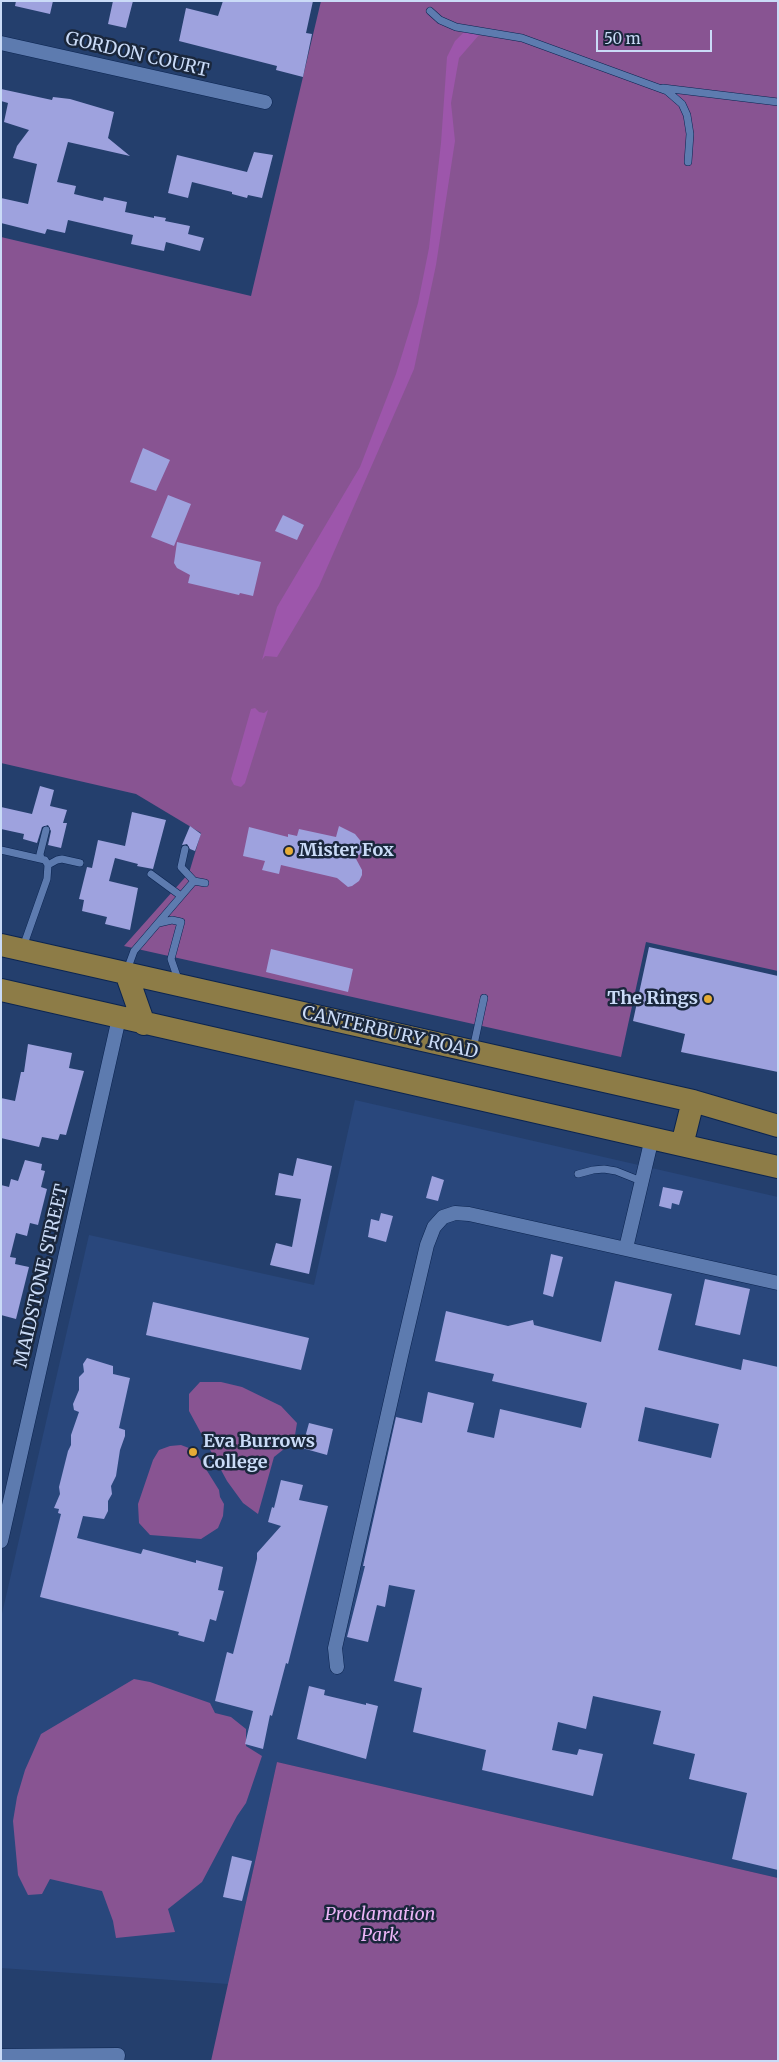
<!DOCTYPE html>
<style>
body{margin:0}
#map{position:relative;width:779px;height:2062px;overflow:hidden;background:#243f6d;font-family:Merriweather,serif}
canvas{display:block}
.frame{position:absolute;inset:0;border:2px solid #cadbf7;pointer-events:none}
.scale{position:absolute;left:596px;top:30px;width:116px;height:22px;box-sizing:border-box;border:2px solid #cadbf7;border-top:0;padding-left:6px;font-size:15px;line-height:18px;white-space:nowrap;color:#cadbf7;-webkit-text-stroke:4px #1a273c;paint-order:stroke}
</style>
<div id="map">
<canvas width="779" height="2062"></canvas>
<div class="frame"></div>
<div class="scale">50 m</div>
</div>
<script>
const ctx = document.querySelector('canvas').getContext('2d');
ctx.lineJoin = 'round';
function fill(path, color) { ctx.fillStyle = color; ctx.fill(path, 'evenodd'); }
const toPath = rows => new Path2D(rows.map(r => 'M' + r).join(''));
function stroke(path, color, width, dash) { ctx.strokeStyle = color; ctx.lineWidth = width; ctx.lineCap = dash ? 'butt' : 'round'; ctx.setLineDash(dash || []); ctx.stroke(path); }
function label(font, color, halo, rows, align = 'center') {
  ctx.font = font + ' Merriweather,serif'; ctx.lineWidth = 5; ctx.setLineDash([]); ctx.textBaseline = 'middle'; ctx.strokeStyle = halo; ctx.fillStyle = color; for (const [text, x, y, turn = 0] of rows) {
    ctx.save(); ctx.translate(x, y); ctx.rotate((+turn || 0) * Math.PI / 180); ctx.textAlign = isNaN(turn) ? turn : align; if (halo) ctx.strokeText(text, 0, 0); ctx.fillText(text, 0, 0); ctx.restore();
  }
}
const built = toPath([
 [355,1100,778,1197,778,1878,277,1762,228,1984,1,1968,1,1618,89,1235,314,1285]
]);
const green = toPath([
 [321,1,778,1,778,971,646,942,621,1057,124,946,189,873,201,833,136,794,1,763,1,237,251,296],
 [200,1382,221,1382,242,1387,281,1406,297,1423,294,1441,274,1457,258,1514,243,1503,227,1481,189,1411,189,1394],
 [181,1445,194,1450,219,1490,220,1497,224,1504,223,1516,218,1528,201,1539,150,1535,139,1523,138,1504,153,1460,159,1450,170,1446],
 [134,1679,150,1682,210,1703,215,1713,231,1717,246,1729,246,1746,262,1756,246,1803,237,1816,202,1882,168,1909,175,1932,116,1938,113,1921,102,1891,50,1879,42,1894,28,1895,18,1875,13,1821,17,1797,25,1770,41,1734],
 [277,1762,778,1878,778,2061,211,2061]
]);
const forest = toPath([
 [465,31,479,35,459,58,451,103,455,141,436,265,414,369,319,586,277,657,265,656,262,660,277,607,360,467,396,374,418,303,429,248,441,143,447,57,455,41],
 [255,708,259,712,264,713,268,710,245,783,241,787,234,785,231,779,251,709]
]);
const building = toPath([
 [16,1,53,1,50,14,15,6],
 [113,1,133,1,126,28,108,24],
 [223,1,313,1,306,33,312,34,303,77,276,70,277,66,179,41,186,8,218,16],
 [1,89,52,100,53,97,70,99,114,112,108,138,130,156,68,142,57,182,76,186,74,194,103,201,104,197,127,202,125,212,154,218,154,216,166,218,165,221,190,226,188,234,204,238,200,251,166,242,164,251,131,244,133,235,68,220,65,233,47,229,45,234,1,223,1,198,28,204,37,164,13,158,17,146,29,130,4,122,8,103,1,101],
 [254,152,273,155,262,198,248,195,247,198,232,194,232,192,192,182,188,198,168,193,177,155,247,172],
 [143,448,170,460,156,491,130,482],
 [168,495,191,504,174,546,151,537],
 [283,515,304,525,297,540,275,531],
 [177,542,261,562,253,596,240,593,239,595,188,583,190,575,177,568,174,563],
 [40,786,54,790,50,806,67,810,63,823,67,823,61,848,48,845,51,831,48,825,42,827,37,843,23,839,24,834,1,829,1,807,32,814],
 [132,812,166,820,153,869,137,866,138,864,115,858,109,881,138,888,130,930,105,924,107,917,82,911,84,900,79,899,87,867,92,868,98,840,125,846],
 [190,826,201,834,195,851,190,849,187,844,182,845],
 [339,826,355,834,368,850,355,857,362,870,362,875,359,881,352,886,348,887,337,878,281,865,279,874,262,870,265,861,243,856,249,827,288,837,288,834,297,836,299,829,336,837],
 [649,947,778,976,778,1072,681,1052,685,1034,633,1021],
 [271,949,353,969,348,992,266,972],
 [28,1044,72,1053,69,1068,84,1071,66,1135,60,1134,58,1140,42,1137,39,1147,1,1138,1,1098,15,1101,21,1072,24,1072],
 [297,1158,332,1166,309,1274,270,1265,276,1243,292,1247,301,1199,275,1195,279,1173,293,1176],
 [25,1160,42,1164,41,1170,45,1171,41,1187,47,1189,38,1225,30,1223,27,1236,16,1233,10,1257,16,1258,15,1264,29,1267,16,1319,1,1315,1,1185,9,1187,11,1179,18,1181],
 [432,1176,444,1180,438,1201,426,1198],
 [663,1187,683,1191,679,1205,672,1203,671,1209,659,1206],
 [381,1213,393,1216,386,1242,368,1237,371,1219,379,1221],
 [551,1254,563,1257,553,1297,543,1294],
 [705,1279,750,1289,740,1335,695,1325],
 [615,1281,672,1294,658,1350,741,1370,743,1359,778,1367,778,1870,732,1859,747,1793,689,1779,695,1754,653,1744,661,1711,593,1696,586,1729,558,1722,552,1750,577,1755,579,1749,603,1754,593,1796,482,1770,486,1750,413,1732,422,1688,394,1681,415,1590,389,1585,385,1607,377,1605,368,1642,347,1637,365,1566,363,1566,396,1417,422,1423,428,1392,474,1403,467,1432,494,1438,500,1409,581,1428,587,1403,492,1381,494,1374,435,1361,446,1311,508,1326,533,1320,534,1325,601,1342],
 [645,1407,719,1424,711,1458,638,1441],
 [153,1302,309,1338,301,1370,146,1335],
 [87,1358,113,1366,113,1374,130,1378,119,1428,125,1430,125,1436,120,1450,116,1476,111,1486,112,1494,108,1501,108,1511,104,1519,83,1516,77,1538,141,1554,143,1549,196,1563,196,1560,223,1567,218,1590,224,1591,216,1621,210,1619,204,1642,178,1635,179,1632,40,1597,61,1514,58,1513,59,1509,54,1508,60,1494,59,1487,68,1451,71,1445,71,1435,79,1412,74,1410,73,1404,79,1390,79,1377,84,1372,83,1364],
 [309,1423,333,1429,327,1455,302,1448],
 [281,1480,303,1485,299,1500,328,1506,288,1664,286,1663,272,1716,270,1715,263,1749,245,1744,253,1711,215,1701,227,1652,233,1654,257,1559,257,1553,281,1526,268,1522,272,1507,274,1508],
 [309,1686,325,1690,324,1695,366,1705,366,1703,378,1706,366,1759,297,1739],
 [232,1856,252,1861,242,1901,223,1897]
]);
const service = toPath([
 [430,11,440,20,456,27,522,38,667,91,682,104,687,115,690,134,688,162],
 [663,88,778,102],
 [185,849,181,867,194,881],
 [1,850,45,860,48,865,47,879,23,947],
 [41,859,40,854,46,830],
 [48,865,57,860,62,859,80,863],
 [151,874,181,896],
 [159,923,172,920,181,922,171,959,179,982],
 [127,970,134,951,194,881,205,883],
 [473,1049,484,998],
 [578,1174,593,1170,604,1169,616,1171,641,1181]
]);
const minor = toPath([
 [1,43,265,102],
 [626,1248,652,1138],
 [1,1541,119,1018],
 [337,1667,335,1648,401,1356,427,1245,434,1227,443,1217,455,1213,469,1214,778,1283],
 [1,2056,118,2055,117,2061]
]);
const primary = toPath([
 [1,945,693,1101,778,1126],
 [126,973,144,1024],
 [1,990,778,1167],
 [682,1145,693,1101]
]);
const markers = [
 [289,851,5,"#e6ac36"],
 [708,999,5,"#e6ac36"],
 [193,1452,5,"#e6ac36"]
];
const streetNames = [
 ["GORDON COURT",137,55,13],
 ["CANTERBURY ROAD",390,1033,13],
 ["MAIDSTONE STREET",42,1276,-77]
];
const poiNames = [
 ["Mister Fox",299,851],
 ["The Rings",698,999,"right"],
 ["Eva Burrows",203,1442],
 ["College",203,1463]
];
const parkNames = [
 ["Proclamation",380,1915],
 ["Park",380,1936]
];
fill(built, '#29477c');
fill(green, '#885492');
fill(forest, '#9d56ab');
fill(building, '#9ea2de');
stroke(service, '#0b2450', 8);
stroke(minor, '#0b2450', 15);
stroke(primary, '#0b2450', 24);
stroke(service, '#5d7baf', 7);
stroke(minor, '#5d7baf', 14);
stroke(primary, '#8d7c47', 22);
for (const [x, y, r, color] of markers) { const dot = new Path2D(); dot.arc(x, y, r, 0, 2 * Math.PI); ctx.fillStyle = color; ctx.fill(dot); stroke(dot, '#1a273c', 2); }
label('18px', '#cadbf7', '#1a273c', streetNames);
label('bold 18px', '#cadbf7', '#1a273c', poiNames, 'left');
label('italic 18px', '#ebb4f6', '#1a273c', parkNames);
</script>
